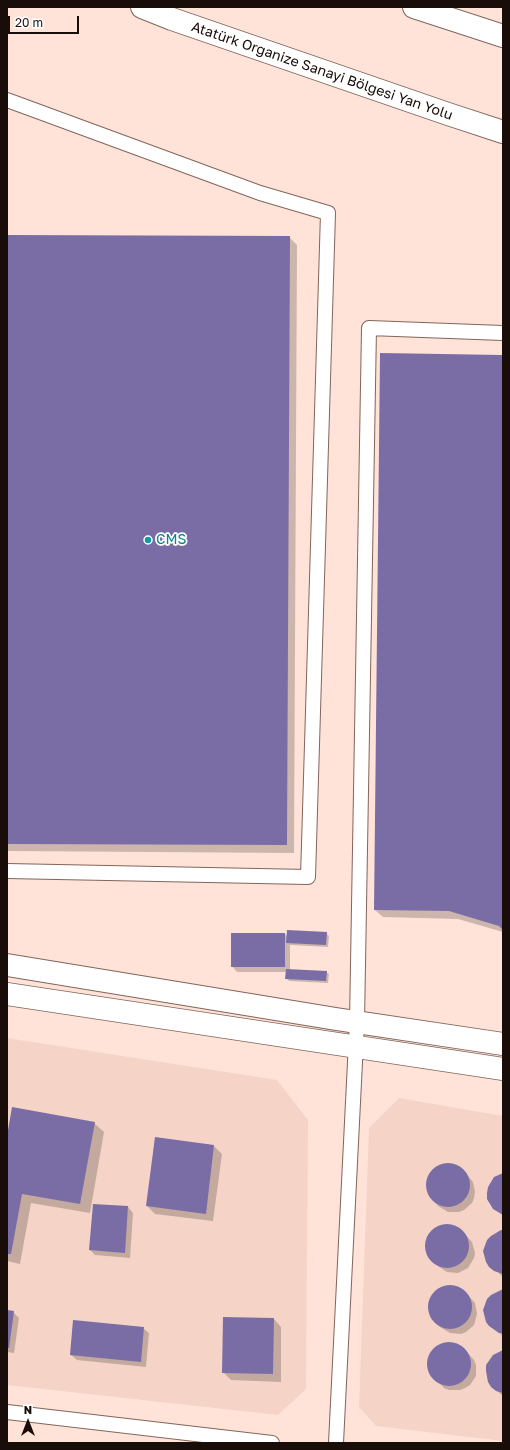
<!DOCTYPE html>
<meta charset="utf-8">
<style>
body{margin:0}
#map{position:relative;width:510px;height:1450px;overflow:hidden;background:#ffe3d8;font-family:"Golos Text",sans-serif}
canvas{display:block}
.frame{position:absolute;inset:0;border:8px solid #180d09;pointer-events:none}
.north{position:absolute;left:8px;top:1402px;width:40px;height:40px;-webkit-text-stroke:3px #fff;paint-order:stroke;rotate:0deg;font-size:11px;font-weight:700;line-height:16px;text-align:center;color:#180d09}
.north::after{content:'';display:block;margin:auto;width:14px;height:18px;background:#180d09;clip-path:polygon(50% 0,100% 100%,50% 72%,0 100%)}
.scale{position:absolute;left:8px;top:16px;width:71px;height:18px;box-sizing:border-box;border:2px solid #180d09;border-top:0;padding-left:5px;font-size:12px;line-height:14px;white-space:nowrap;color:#180d09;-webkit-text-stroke:3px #fff;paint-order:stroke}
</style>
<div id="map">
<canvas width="510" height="1450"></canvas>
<div class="frame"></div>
<div class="north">N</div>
<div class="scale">20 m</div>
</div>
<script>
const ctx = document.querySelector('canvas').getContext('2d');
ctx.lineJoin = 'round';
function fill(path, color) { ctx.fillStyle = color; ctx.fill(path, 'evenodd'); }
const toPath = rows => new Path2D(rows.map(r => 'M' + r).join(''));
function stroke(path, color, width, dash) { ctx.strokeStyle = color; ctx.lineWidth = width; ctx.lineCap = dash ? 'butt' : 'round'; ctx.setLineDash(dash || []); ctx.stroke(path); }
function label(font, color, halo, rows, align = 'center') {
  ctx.font = font + ' "Golos Text",sans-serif'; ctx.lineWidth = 3.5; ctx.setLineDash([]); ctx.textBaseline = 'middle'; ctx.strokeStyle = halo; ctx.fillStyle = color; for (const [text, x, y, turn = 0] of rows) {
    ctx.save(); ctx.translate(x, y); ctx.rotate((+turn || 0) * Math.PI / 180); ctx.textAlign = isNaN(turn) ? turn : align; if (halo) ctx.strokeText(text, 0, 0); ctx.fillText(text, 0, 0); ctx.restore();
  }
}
const built = toPath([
 [7,1038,277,1080,308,1120,306,1389,278,1415,7,1385],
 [399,1098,503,1116,503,1441,376,1426,359,1407,369,1128]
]);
const shadow = toPath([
 [7,236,289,237,297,245,294,853,7,851],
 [503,356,503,932,458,919,383,917,375,910],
 [326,933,329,936,328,947,290,945,290,970,326,972,329,974,328,983,289,981,287,978,287,972,237,972,232,966,285,934,288,937],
 [94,1123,104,1132,90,1213,31,1203,20,1264,7,1261,7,1141],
 [214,1146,222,1154,213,1221,155,1214,147,1206],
 [443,1165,454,1165,464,1171,473,1182,475,1192,474,1198,472,1203,464,1210,459,1212,448,1212,438,1206,429,1195,427,1184,430,1174,438,1167],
 [128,1207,133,1213,130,1258,95,1255,90,1250],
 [443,1225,454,1226,463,1232,472,1242,475,1253,474,1258,468,1268,458,1273,447,1272,438,1266,429,1256,426,1245,427,1239,430,1235,438,1227],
 [503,1231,503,1277,487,1262],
 [445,1286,456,1287,466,1293,475,1303,477,1314,474,1325,466,1332,461,1334,450,1333,440,1327,434,1321,429,1312,430,1301,432,1296,440,1288],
 [503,1291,503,1336,490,1326],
 [7,1311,13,1312,19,1318,14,1353,7,1352],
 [274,1319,281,1327,281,1382,231,1380,224,1373],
 [143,1328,149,1333,146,1367,77,1360,71,1355],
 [445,1343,456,1343,461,1346,474,1360,476,1365,476,1376,470,1385,465,1388,460,1390,449,1390,444,1388,431,1373,428,1363,429,1357,435,1348],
 [503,1351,503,1396,496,1390]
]);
const building = toPath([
 [7,235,290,236,287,845,7,844],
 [380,353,503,355,503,930,499,926,449,911,374,910],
 [287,930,327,932,326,945,286,943],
 [231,933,285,933,285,967,231,967],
 [286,969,327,971,326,981,285,979],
 [12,1107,95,1122,80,1204,22,1194,11,1254,7,1254,7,1136],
 [155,1137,214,1145,206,1214,146,1206],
 '426 1185a22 22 0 1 1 44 0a22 22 0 1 1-44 0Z',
 [503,1173,503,1215,493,1209,487,1199,487,1193,488,1187,494,1177],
 [93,1204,128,1206,125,1253,89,1250],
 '425 1246a22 22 0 1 1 44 0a22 22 0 1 1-44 0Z',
 [501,1230,503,1230,503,1274,494,1271,489,1267,486,1262,483,1251,487,1240,491,1236],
 '428 1307a22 22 0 1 1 44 0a22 22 0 1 1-44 0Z',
 [503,1289,503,1333,499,1333,489,1326,486,1322,483,1310,487,1299,491,1295],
 [7,1310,14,1311,9,1348,7,1348],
 [223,1317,274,1318,273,1374,222,1373],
 [73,1320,144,1327,141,1362,70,1355],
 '427 1364a22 22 0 1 1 44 0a22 22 0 1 1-44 0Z',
 [503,1350,503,1393,496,1391,491,1387,488,1382,486,1371,486,1365,493,1355]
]);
const lane = toPath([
 [7,100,260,193,328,213,308,877,7,871],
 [7,1412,272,1443],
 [336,1443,357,1022,369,328,503,333]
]);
const secondary = toPath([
 [7,965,336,1019,503,1044],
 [7,994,503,1069]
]);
const primary = toPath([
 [142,7,172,19,448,114,503,132]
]);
const highway = toPath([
 [414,7,503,36]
]);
const markers = [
 [148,540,4,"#0f9aa8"]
];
const streetNames = [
 ["Atatürk Organize Sanayi Bölgesi Yan Yolu",322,71,19]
];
const cultureNames = [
 ["CMS",156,540]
];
fill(built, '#f5d4c7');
fill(shadow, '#0003');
fill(building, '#7a6da5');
stroke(lane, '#83655a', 16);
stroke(secondary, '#83655a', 24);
stroke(primary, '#83655a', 24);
stroke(highway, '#83655a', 24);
stroke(lane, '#fff', 14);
stroke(secondary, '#fff', 22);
stroke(primary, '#fff', 22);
stroke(highway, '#fff', 22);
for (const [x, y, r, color] of markers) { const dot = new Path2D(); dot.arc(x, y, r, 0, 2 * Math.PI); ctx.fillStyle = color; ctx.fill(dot); stroke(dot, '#fff', 1.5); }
label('14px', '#180d09', '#fff', streetNames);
label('14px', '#0d838f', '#fff', cultureNames, 'left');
</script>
